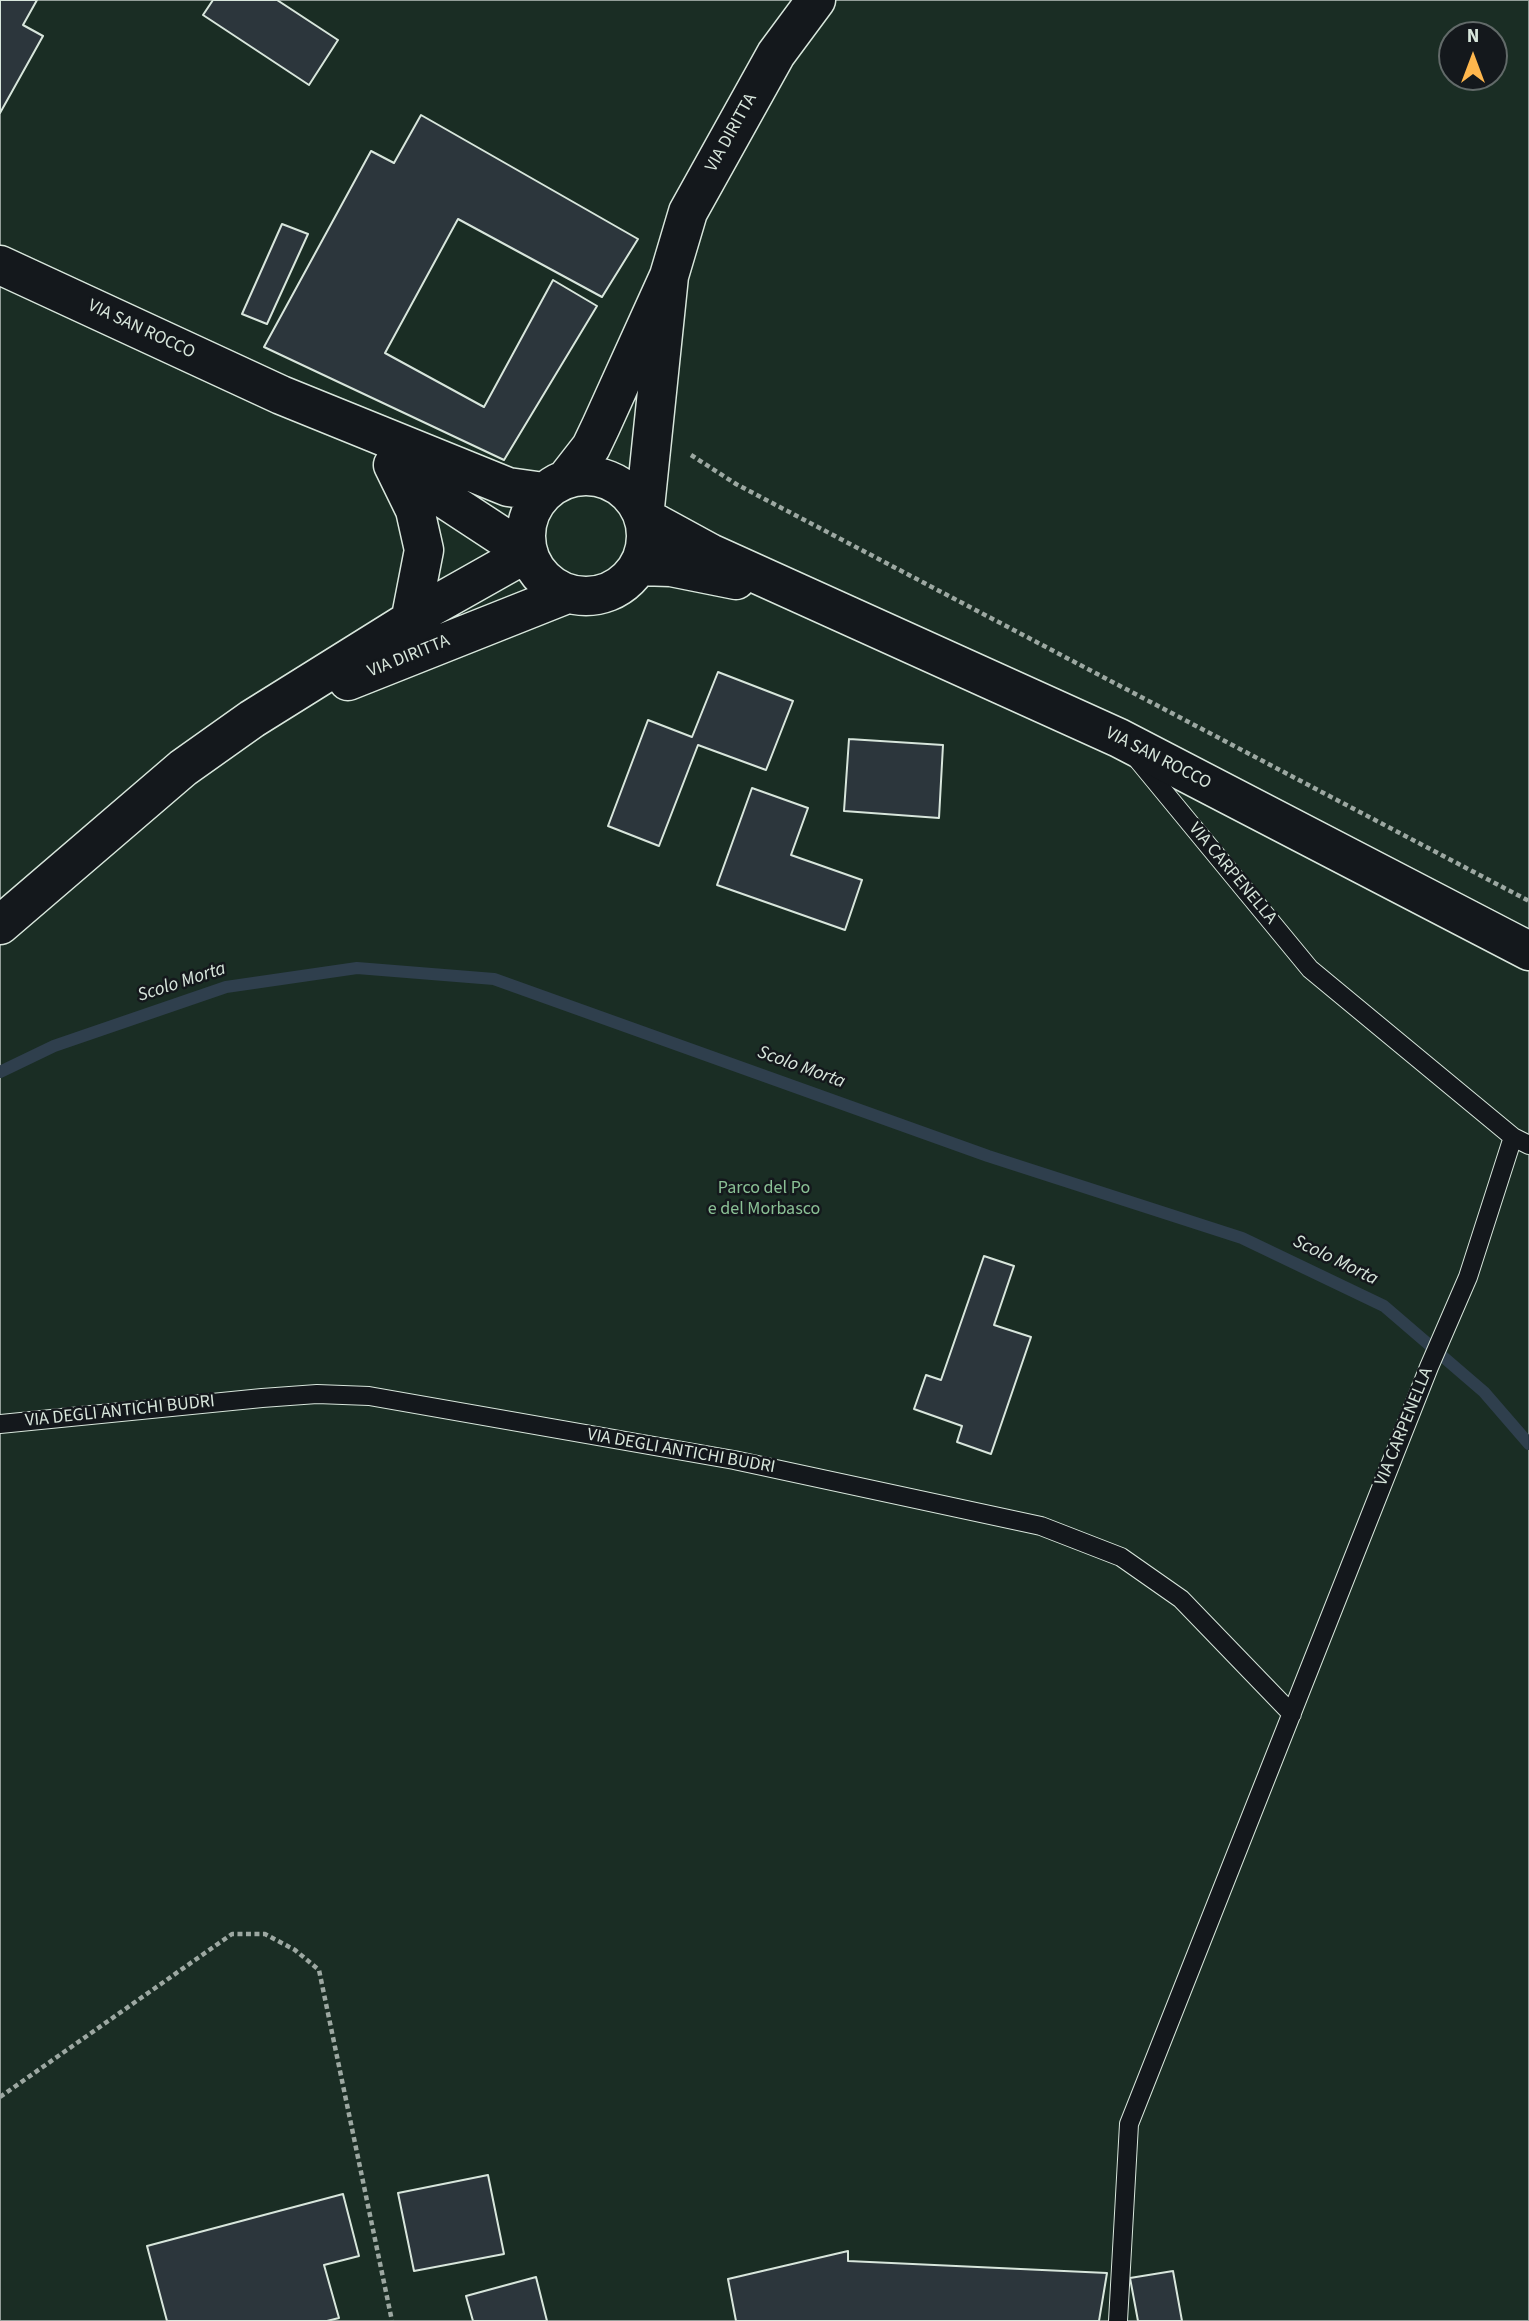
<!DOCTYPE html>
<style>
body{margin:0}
#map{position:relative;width:1529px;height:2321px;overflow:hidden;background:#14181c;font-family:"Source Sans 3",sans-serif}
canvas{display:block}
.north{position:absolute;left:1438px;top:21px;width:70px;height:70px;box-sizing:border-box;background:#14181c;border:2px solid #626a69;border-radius:50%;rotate:0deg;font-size:19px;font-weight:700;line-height:28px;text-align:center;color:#d8e6dc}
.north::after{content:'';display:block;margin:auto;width:24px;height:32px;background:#ffb74d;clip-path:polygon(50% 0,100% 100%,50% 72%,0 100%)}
</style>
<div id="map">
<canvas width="1529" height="2321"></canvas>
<div class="north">N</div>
</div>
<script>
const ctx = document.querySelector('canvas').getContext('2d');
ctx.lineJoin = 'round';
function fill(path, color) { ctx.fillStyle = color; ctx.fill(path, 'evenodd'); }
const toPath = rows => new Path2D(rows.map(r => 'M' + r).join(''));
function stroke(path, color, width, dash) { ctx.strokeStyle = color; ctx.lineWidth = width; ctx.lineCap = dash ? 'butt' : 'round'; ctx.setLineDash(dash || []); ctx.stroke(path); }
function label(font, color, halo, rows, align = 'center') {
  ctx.font = font + ' "Source Sans 3",sans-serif'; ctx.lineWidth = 5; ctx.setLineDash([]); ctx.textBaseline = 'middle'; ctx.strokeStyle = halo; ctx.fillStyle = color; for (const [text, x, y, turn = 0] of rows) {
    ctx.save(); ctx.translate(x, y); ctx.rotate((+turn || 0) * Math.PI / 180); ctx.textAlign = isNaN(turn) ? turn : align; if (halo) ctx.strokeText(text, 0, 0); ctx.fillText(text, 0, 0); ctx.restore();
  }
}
const green = toPath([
 [0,0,1529,0,1529,2321,0,2321,0,0],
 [1452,35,1494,35,1494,77,1452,77,1452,35]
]);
const stream = toPath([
 [0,1072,54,1046,226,987,357,968,494,979,988,1156,1242,1238,1384,1306,1484,1392,1529,1444]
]);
const building = toPath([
 [0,0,37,0,23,25,43,36,0,113,0,0],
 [213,0,277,0,338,40,309,85,203,15,213,0],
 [421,115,638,239,602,297,458,219,385,353,484,407,553,280,597,306,504,460,264,347,371,151,394,163,421,115],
 [282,224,308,234,267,324,242,314,282,224],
 [718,672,793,701,766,770,698,745,659,846,608,826,648,720,692,737,718,672],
 [849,739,943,745,939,818,844,811,849,739],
 [752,788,808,808,791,855,862,880,845,930,717,885,752,788],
 [984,1256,1014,1266,994,1325,1031,1337,991,1454,957,1442,962,1426,914,1409,926,1375,941,1380,984,1256],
 [488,2175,504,2254,414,2271,398,2193,488,2175],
 [343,2194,359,2256,324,2265,339,2318,327,2321,167,2321,147,2246,343,2194],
 [848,2251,848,2261,1107,2273,1099,2321,736,2321,728,2279,848,2251],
 [1173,2271,1182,2321,1138,2321,1130,2278,1173,2271],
 [536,2277,547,2321,473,2321,466,2296,536,2277]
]);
const path = toPath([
 [691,455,736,484,1529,901],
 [0,2097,232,1934,265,1934,295,1950,319,1970,392,2321]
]);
const lane = toPath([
 [1137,759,1310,969,1513,1137,1529,1145],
 [0,1424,262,1398,317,1394,369,1396,734,1460,1041,1526,1121,1557,1181,1599,1292,1714],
 [1118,2321,1129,2124,1429,1367,1468,1277,1513,1137]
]);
const secondary = toPath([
 [0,265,281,395,508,487,544,492],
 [669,276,644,517,710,553,1119,738,1529,951],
 [393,465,415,510,424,550,410,622],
 '526 536a60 60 0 1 1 120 0a60 60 0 1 1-120 0Z',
 [566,479,591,447,601,426,669,276,688,212,776,54,816,0],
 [639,566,671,567,736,580],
 [348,681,567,594],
 [0,925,183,768,252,719,433,606,527,553,393,465]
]);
const streetNames = [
 ["VIA DIRITTA",732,133,-61],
 ["VIA SAN ROCCO",141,330,25],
 ["VIA DIRITTA",409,657,-22],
 ["VIA SAN ROCCO",1158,759,27],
 ["VIA CARPENELLA",1232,874,50],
 ["VIA DEGLI ANTICHI BUDRI",120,1412,-6],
 ["VIA CARPENELLA",1405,1427,-68],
 ["VIA DEGLI ANTICHI BUDRI",681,1452,10]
];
const parkNames = [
 ["Parco del Po",764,1189],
 ["e del Morbasco",764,1210]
];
const waterNames = [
 ["Scolo Morta",182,983,-18],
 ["Scolo Morta",801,1068,20],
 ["Scolo Morta",1335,1261,26]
];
fill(green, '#1a2d24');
stroke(green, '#939e99', 2);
stroke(stream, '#2f3f4d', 12);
fill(building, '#2c363c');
stroke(building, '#d8e6dc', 2);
stroke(lane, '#d8e6dc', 20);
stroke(secondary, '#d8e6dc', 41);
stroke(path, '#9da8a2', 4.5, [5, 3.5]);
stroke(lane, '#14181c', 18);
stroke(secondary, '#14181c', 38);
label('18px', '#d8e6dc', '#14181c', streetNames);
label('18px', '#8ac095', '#14181c', parkNames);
label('italic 19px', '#d8e6dc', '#14181c', waterNames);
</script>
